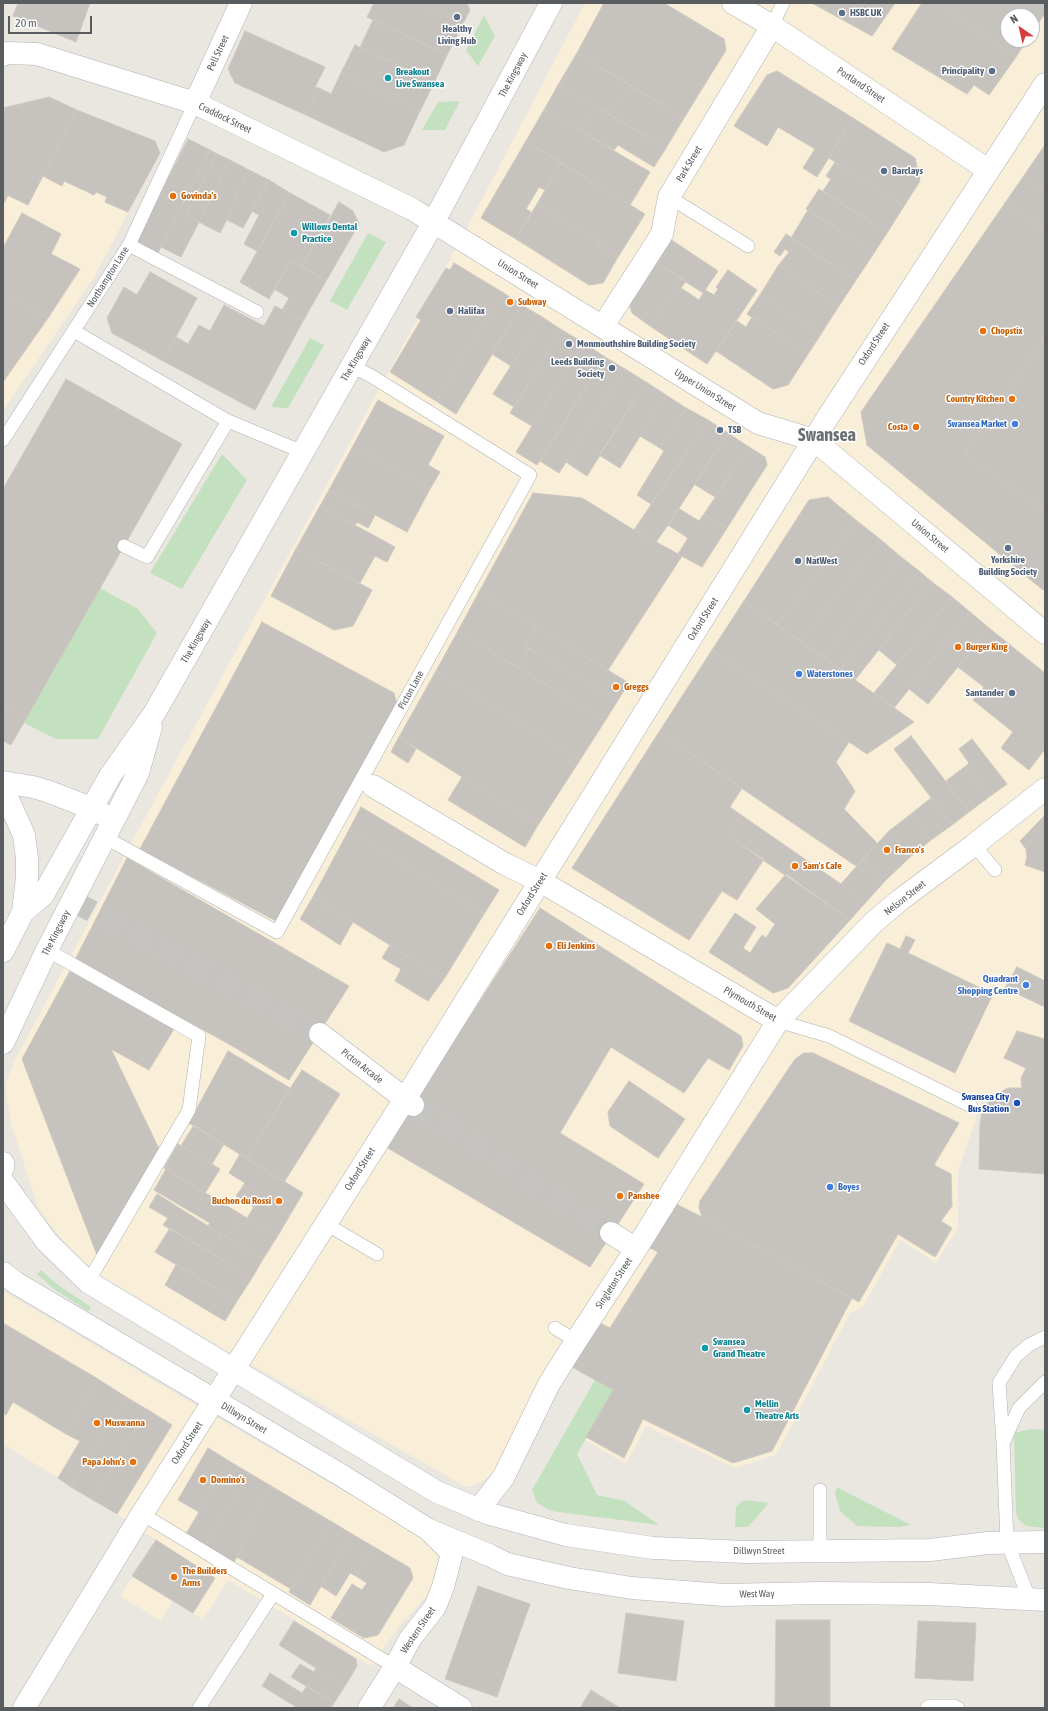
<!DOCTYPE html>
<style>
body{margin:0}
#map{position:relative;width:1048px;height:1711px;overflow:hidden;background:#eae7e1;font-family:"Asap Condensed",sans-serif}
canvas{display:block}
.frame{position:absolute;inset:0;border:4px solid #595d60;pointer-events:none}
.north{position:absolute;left:1000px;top:8px;width:40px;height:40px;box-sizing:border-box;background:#fff;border:1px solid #bdbebf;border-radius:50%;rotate:326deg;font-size:11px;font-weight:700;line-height:16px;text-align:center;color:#595d60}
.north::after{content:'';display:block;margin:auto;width:14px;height:18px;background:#d43d41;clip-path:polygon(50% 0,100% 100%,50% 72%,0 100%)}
.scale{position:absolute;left:8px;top:16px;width:84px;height:18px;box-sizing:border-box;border:2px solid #595d60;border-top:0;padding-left:5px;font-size:12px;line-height:14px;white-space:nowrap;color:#595d60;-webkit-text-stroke:3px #fff;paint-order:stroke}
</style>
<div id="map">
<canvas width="1048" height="1711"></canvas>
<div class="frame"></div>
<div class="north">N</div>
<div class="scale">20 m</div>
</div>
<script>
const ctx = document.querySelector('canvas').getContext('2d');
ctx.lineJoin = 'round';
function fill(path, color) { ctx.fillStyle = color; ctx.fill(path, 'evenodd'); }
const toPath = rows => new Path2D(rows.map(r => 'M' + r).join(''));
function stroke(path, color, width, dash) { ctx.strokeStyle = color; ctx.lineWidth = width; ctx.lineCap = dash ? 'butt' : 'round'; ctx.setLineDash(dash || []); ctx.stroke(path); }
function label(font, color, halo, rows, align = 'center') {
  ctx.font = font + ' "Asap Condensed",sans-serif'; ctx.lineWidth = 3; ctx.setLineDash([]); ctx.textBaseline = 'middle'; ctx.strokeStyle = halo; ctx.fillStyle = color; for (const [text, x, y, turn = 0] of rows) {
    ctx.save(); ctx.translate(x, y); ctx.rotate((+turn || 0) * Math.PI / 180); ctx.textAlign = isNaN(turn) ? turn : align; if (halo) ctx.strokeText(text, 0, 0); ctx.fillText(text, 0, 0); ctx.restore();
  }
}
const commercial = toPath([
 [585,3,1045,3,1045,1103,984,1095,958,1172,958,1228,936,1263,900,1240,863,1307,850,1313,776,1455,735,1468,646,1426,626,1464,585,1440,613,1390,561,1361,494,1471,481,1483,466,1487,233,1354,80,1263,38,1208,11,1123,5,1085,14,1062,128,849,461,239],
 [1008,16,1032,16,1032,40,1008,40],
 [49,97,77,110,155,141,160,153,94,277,3,411,3,108],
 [3,1291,195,1405,432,1542,441,1558,434,1588,401,1624,371,1666,228,1580,203,1620,173,1600,161,1621,120,1596,156,1540,117,1514,3,1444]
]);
const green = toPath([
 [484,15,495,36,478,66,466,50],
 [460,101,445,130,422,130,438,102],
 [368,233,386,242,347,310,330,301],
 [310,338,324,345,288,408,271,407],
 [222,454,247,480,182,589,150,573],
 [100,588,138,609,157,633,98,739,56,739,24,723],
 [41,1270,58,1285,91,1307,88,1311,54,1289,37,1274],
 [595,1380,613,1390,577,1454,597,1495,625,1501,659,1525,551,1511,537,1503,532,1490],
 [1031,1429,1045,1430,1045,1528,1026,1526,1018,1519,1016,1512,1014,1433],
 [837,1487,844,1491,911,1525,899,1527,857,1526,840,1511,835,1493],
 [745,1500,769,1503,748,1527,735,1527,736,1507,741,1502]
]);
const building = toPath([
 [18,3,90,3,76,42,13,16,18,3],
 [374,3,418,3,463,24,447,55,367,17,374,3],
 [418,3,467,3,470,10,463,24,418,3],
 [604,3,664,3,724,39,726,50,684,118,577,53,604,3],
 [812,3,895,3,872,36,812,3],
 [922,3,936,3,1016,57,989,95,974,85,967,94,892,49,922,3],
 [936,3,1036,3,1045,9,1045,13,1032,33,1032,16,1008,16,1008,40,1027,40,1016,57,936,3],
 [1036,3,1045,3,1045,9,1036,3],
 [373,20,447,55,434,83,360,47,373,20],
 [245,31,325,67,315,87,319,88,306,115,235,83,228,69,245,31],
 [355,45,434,83,420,111,341,73,355,45],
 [577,53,629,85,611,115,558,85,577,53],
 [777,71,853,118,817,177,803,168,815,149,778,127,767,146,734,126,767,75,777,71],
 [341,73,420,111,404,145,384,152,306,115,319,88,331,94,341,73],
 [558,85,595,106,580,131,544,110,558,85],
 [629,85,684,118,666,148,611,115,629,85],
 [49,97,77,110,28,205,3,193,3,108,49,97],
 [595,106,666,148,654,167,618,145,614,150,580,131,595,106],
 [77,110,155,141,160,153,128,212,105,202,107,197,96,192,94,195,64,181,62,186,43,176,77,110],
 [544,110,650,172,630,205,526,141,544,110],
 [853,118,915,158,920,181,904,206,829,158,853,118],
 [188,139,210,150,158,253,136,242,188,139],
 [526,141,561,163,545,190,539,187,526,209,531,212,516,239,481,218,526,141],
 [1045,145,1045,192,1023,177,1045,145],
 [210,150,217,154,186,215,199,222,181,257,161,247,210,150],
 [217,154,230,160,199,222,186,215,217,154],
 [230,160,249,170,234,198,237,200,220,233,199,222,230,160],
 [835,162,904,206,887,233,823,191,831,179,826,176,835,162],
 [561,163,645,214,618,257,599,246,601,243,537,204,561,163],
 [249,170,269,180,243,228,227,220,237,200,234,198,249,170],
 [1023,177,1045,192,1045,231,1005,203,1023,177],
 [269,180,290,193,257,251,244,244,259,215,252,211,269,180],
 [819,189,887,233,874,253,806,209,819,189],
 [3,193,8,195,3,205,3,193],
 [290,193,330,215,302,266,291,260,269,299,240,282,290,193],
 [339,202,353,211,359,224,326,281,302,266,339,202],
 [1005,203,1045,231,1045,338,964,454,1045,511,1045,587,1043,590,867,445,861,412,1005,203],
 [537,204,601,243,599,246,618,257,603,283,589,285,516,239,537,204],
 [808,210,874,253,856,280,791,238,808,210],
 [22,213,61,234,51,254,80,269,48,318,3,294,3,248,22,213],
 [786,234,856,280,839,306,778,266,789,252,785,249,780,256,774,252,786,234],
 [670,239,718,271,703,293,655,262,670,239],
 [291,260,326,281,303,321,282,310,289,298,274,289,291,260],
 [655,262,686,281,681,288,678,286,650,326,632,313,629,304,655,262],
 [454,263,502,292,436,401,390,372,421,320,416,317,446,268,450,270,454,263],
 [778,266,839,306,821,334,760,295,778,266],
 [728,270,757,290,707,364,650,326,678,286,699,300,705,290,714,295,718,289,716,287,728,270],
 [150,272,197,298,163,361,112,333,107,318,124,287,137,295,150,272],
 [502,292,522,305,456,414,436,401,502,292],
 [3,294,48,318,3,382,3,294],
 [760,295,821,334,808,354,747,314,760,295],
 [224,305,264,326,275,306,303,321,255,410,163,361,176,337,188,344,199,325,210,331,224,305],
 [522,305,542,317,511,366,492,354,522,305],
 [542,317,562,330,514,407,493,394,542,317],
 [752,317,808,354,788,385,773,389,716,351,737,321,746,327,752,317],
 [562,330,584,343,532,426,510,413,562,330],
 [1045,338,1045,511,964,454,1045,338],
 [584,343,605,357,537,465,516,452,584,343],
 [605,357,625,369,559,473,540,461,605,357],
 [625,369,646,382,587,476,566,462,625,369],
 [66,379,182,444,27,717,3,703,3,489,66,379],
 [646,382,666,395,620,468,599,455,646,382],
 [666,395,686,408,660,448,640,436,666,395],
 [378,400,444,436,428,465,440,472,430,489,353,446,378,400],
 [686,408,708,420,651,504,637,495,664,451,660,448,686,408],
 [708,420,728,433,668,525,656,542,634,530,708,420],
 [728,433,749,447,715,497,694,484,728,433],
 [353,446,430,489,407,532,329,490,353,446],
 [749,447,765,457,767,465,727,528,704,514,749,447],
 [329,490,375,515,368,528,357,522,355,525,320,506,329,490],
 [533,493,582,498,634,530,682,556,608,670,479,592,533,493],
 [828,497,857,521,777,625,744,601,809,500,828,497],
 [320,506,395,547,387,562,375,556,360,583,296,549,320,506],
 [678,508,699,521,704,514,727,528,702,567,678,554,688,538,668,525,678,508],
 [857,521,881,540,801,641,777,625,857,521],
 [881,540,901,557,823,657,801,641,881,540],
 [296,549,372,590,353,626,334,630,271,596,296,549],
 [901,557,919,571,841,669,823,657,901,557],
 [919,571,932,582,855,680,841,669,919,571],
 [932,582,952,597,897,665,879,650,932,582],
 [479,592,537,627,524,646,529,649,518,668,458,631,479,592],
 [952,597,970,612,894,708,874,693,952,597],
 [744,601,855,680,914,722,867,754,712,650,744,601],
 [970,612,989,628,928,704,909,689,970,612],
 [262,622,394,693,397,704,278,922,140,849,262,622],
 [537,627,629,683,618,700,524,646,537,627],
 [989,628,1045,673,1045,749,1029,770,1001,748,1013,732,973,700,984,687,958,667,989,628],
 [458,631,605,721,580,760,436,671,458,631],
 [529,649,618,700,605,721,518,668,529,649],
 [712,650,849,742,836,762,855,791,844,809,877,843,856,866,659,732,712,650],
 [436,671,580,760,538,825,399,737,436,671],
 [3,703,27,717,11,745,3,741,3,703],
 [659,732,742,788,730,807,741,815,727,835,764,859,737,900,722,891,689,940,572,868,659,732],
 [911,736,969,812,952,825,894,749,911,736],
 [399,737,416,749,408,763,391,752,399,737],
 [972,739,1007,784,989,797,966,766,969,763,959,749,972,739],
 [966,766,989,797,969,812,946,781,966,766],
 [462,777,538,825,525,847,448,800,462,777],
 [931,798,952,825,931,840,911,814,931,798],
 [361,807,499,890,484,914,349,830,361,807],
 [911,814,931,840,910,857,889,831,911,814],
 [741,815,841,884,866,902,850,920,727,835,741,815],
 [1045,815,1045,872,1025,865,1027,857,1026,849,1020,841,1045,815],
 [349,830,484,914,444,979,313,897,349,830],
 [889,831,910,857,886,880,863,859,889,831],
 [127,858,349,986,289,1080,229,1044,75,960,127,858],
 [863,859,886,880,866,902,841,884,863,859],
 [786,874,850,920,788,988,773,993,709,952,735,913,756,927,743,948,750,953,762,935,766,938,775,924,756,909,786,874],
 [313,897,353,922,340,945,300,919,313,897],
 [540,908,741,1036,743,1046,729,1070,708,1058,684,1093,611,1047,560,1133,644,1184,590,1267,386,1147,540,908],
 [906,936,915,940,908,953,993,994,955,1073,849,1021,887,943,900,949,906,936],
 [390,945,444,979,428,1001,395,981,401,969,382,958,390,945],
 [1017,967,1045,981,1045,1007,1005,988,1017,967],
 [70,971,174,1029,149,1070,111,1049,160,1151,97,1255,22,1059,70,971],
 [1017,1031,1045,1039,1045,1174,979,1169,980,1123,983,1110,993,1096,1008,1088,1022,1088,1021,1078,1026,1068,1004,1058,1017,1031],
 [228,1051,290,1088,246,1158,189,1123,228,1051],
 [804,1053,813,1053,959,1123,934,1165,951,1174,952,1206,941,1221,952,1228,935,1257,898,1234,859,1302,702,1217,699,1208,700,1201,795,1059,804,1053],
 [302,1070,340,1094,284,1182,246,1158,302,1070],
 [629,1081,685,1119,658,1158,610,1126,608,1112,629,1081],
 [194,1125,224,1144,212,1164,181,1146,194,1125],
 [178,1144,220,1169,205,1193,164,1168,178,1144],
 [240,1154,303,1193,290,1215,243,1186,245,1183,229,1173,240,1154],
 [166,1169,242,1215,228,1238,208,1226,210,1223,154,1190,166,1169],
 [243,1186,290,1215,277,1237,247,1218,254,1207,236,1196,243,1186],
 [157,1194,221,1234,209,1252,163,1225,168,1218,149,1207,157,1194],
 [674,1203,702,1217,852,1298,772,1451,733,1463,643,1419,624,1458,586,1437,613,1390,572,1367,598,1322,610,1328,658,1252,648,1247,674,1203],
 [242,1215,277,1237,263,1259,228,1238,242,1215],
 [170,1228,252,1278,237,1301,155,1252,170,1228],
 [221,1234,263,1259,252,1278,209,1252,221,1234],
 [176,1265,237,1301,225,1321,165,1285,176,1265],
 [3,1323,98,1379,66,1434,13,1402,6,1415,3,1413,3,1323],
 [98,1379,126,1397,71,1487,58,1478,80,1441,66,1434,98,1379],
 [126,1397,148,1410,93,1500,71,1487,126,1397],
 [148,1410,172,1425,117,1514,93,1500,148,1410],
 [208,1448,229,1461,199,1512,178,1500,208,1448],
 [229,1461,249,1473,206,1545,186,1534,229,1461],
 [249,1473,271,1486,245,1529,251,1533,234,1562,206,1545,249,1473],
 [271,1486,332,1522,291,1589,237,1557,251,1533,245,1529,271,1486],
 [332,1522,352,1534,310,1605,289,1592,332,1522],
 [352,1534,374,1547,356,1576,350,1573,336,1596,321,1586,352,1534],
 [156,1540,215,1578,193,1613,132,1576,156,1540],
 [374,1547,410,1568,413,1578,378,1635,364,1638,331,1618,352,1584,362,1590,367,1583,356,1576,374,1547],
 [478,1586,530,1604,497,1697,445,1679,478,1586],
 [626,1613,684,1621,676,1681,618,1673,626,1613],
 [776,1620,830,1620,830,1708,775,1708,776,1620],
 [294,1621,356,1659,357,1666,345,1686,279,1645,294,1621],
 [918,1621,976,1623,973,1681,915,1678,918,1621],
 [300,1664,314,1672,316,1668,345,1686,334,1703,291,1677,300,1664],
 [270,1673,302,1693,307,1686,334,1703,331,1708,298,1708,262,1686,270,1673],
 [591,1690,620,1708,580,1708,591,1690],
 [399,1699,413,1708,393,1708,399,1699]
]);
const streetTunnel = toPath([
 [73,901,320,1034],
 [413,1105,611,1233]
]);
const lane = toPath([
 [772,26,783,3],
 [669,197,748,246],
 [129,245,257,312],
 [74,331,228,421,303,452],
 [3,440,129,245,195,103],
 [124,546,147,557,228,421],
 [106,838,277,932,530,475,373,377,352,366],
 [974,845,995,870],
 [47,950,199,1036,189,1110,88,1282],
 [778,1021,829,1036,971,1106],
 [326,1224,377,1254],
 [555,1328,576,1341],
 [1004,1441,1019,1408,1045,1382],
 [820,1490,820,1551],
 [142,1514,395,1667],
 [1029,1598,1007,1542,1003,1443,999,1383,1016,1356,1029,1345,1045,1337],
 [199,1708,273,1594],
 [927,1708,930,1706,954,1706,958,1708]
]);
const street = toPath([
 [733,3,772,26,988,170],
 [3,55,7,53,37,54,195,103,412,209,758,423,814,440,1045,633],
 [195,103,241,3],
 [603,326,662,234,669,197,772,26],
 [373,786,505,864,540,881,778,1021],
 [320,1034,413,1105],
 [611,1233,636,1249],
 [478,1510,503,1478,549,1384,576,1341,636,1249,778,1021,874,922,900,900,974,845,1045,789],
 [395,1667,461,1708],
 [24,1708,142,1514,405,1099,828,417,1045,84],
 [369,1708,395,1667,410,1639,435,1607,443,1587,452,1553,429,1530]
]);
const secondary = toPath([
 [3,782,33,787,47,791,91,808,104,815],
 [3,792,6,795,24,835,27,858,27,877,23,912],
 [3,951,23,912,43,895,110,776,155,712,433,223,551,3],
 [3,1043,47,950,138,773,151,727],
 [3,1163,3,1168],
 [3,1182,47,1242,88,1282,437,1492,490,1514,566,1535,653,1548,746,1552,930,1550,988,1543,1045,1542],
 [3,1273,16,1283,341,1475,429,1530,489,1555,507,1564,569,1578,632,1588,724,1595,820,1593,929,1594,1045,1600]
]);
const markers = [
 [842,13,4,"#5c6f8a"],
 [457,17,4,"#5c6f8a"],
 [992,71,4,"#5c6f8a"],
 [388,78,4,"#0f9aa8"],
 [884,171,4,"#5c6f8a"],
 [173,196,4,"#e8710a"],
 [294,233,4,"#0f9aa8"],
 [510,302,4,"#e8710a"],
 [450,311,4,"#5c6f8a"],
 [983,331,4,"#e8710a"],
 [569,344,4,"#5c6f8a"],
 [612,368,4,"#5c6f8a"],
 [1012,399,4,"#e8710a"],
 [1015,424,4,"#3f7fe0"],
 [916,427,4,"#e8710a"],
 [720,430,4,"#5c6f8a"],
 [1008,548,4,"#5c6f8a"],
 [798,561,4,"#5c6f8a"],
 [958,647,4,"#e8710a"],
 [799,674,4,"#3f7fe0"],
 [616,687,4,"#e8710a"],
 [1012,693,4,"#5c6f8a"],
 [887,850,4,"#e8710a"],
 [795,866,4,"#e8710a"],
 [549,946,4,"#e8710a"],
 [1026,985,4,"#3f7fe0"],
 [1017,1103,4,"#1a4fb4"],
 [830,1187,4,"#3f7fe0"],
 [620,1196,4,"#e8710a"],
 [279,1201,4,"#e8710a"],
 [705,1348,4,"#0f9aa8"],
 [747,1410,4,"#0f9aa8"],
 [97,1423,4,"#e8710a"],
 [133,1462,4,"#e8710a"],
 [203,1480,4,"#e8710a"],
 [174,1577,4,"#e8710a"]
];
const serviceNames = [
 ["HSBC UK",850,13],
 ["Healthy",457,29,"center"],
 ["Living Hub",457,41,"center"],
 ["Principality",984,71,"right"],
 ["Barclays",892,171],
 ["Halifax",458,311],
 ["Monmouthshire Building Society",577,344],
 ["Leeds Building",604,362,"right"],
 ["Society",604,374,"right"],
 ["TSB",728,430],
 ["Yorkshire",1008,560,"center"],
 ["Building Society",1008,572,"center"],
 ["NatWest",806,561],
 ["Santander",1004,693,"right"]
];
const streetNames = [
 ["Pell Street",218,53,-65],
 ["The Kingsway",513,75,-62],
 ["Portland Street",861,85,34],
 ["Craddock Street",225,118,26],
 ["Park Street",689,164,-59],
 ["Union Street",518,274,32],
 ["Northampton Lane",108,277,-58],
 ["Oxford Street",874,344,-57],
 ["The Kingsway",356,359,-60],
 ["Upper Union Street",705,390,32],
 ["Union Street",930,536,40],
 ["Oxford Street",703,619,-58],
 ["The Kingsway",196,641,-60],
 ["Picton Lane",411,690,-61],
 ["Oxford Street",532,894,-58],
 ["Nelson Street",905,898,-38],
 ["The Kingsway",56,933,-63],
 ["Plymouth Street",750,1004,30],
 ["Picton Arcade",362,1066,38],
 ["Oxford Street",360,1169,-58],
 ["Singleton Street",614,1283,-57],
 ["Dillwyn Street",244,1418,31],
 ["Oxford Street",187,1443,-57],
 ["Dillwyn Street",759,1551],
 ["West Way",757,1594,-1],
 ["Western Street",418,1630,-56]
];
const cultureNames = [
 ["Breakout",396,72],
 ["Live Swansea",396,84],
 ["Willows Dental",302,227],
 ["Practice",302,239],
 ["Swansea",713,1342],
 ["Grand Theatre",713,1354],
 ["Mellin",755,1404],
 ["Theatre Arts",755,1416]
];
const foodNames = [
 ["Govinda's",181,196],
 ["Subway",518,302],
 ["Chopstix",991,331],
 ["Country Kitchen",1004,399,"right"],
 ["Costa",908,427,"right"],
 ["Burger King",966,647],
 ["Greggs",624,687],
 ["Franco's",895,850],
 ["Sam's Cafe",803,866],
 ["Eli Jenkins",557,946],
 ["Panshee",628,1196],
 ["Buchon du Rossi",271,1201,"right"],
 ["Muswanna",105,1423],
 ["Papa John's",125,1462,"right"],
 ["Domino's",211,1480],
 ["The Builders",182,1571],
 ["Arms",182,1583]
];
const shopNames = [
 ["Swansea Market",1007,424],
 ["Waterstones",807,674,"left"],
 ["Quadrant",1018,979],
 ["Shopping Centre",1018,991],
 ["Boyes",838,1187,"left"]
];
const transitNames = [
 ["Swansea City",1009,1097],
 ["Bus Station",1009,1109]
];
const townNames = [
 ["Swansea",827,435]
];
fill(commercial, '#f9eed7');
fill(green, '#c3e0bf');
fill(building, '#c6c2bd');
stroke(building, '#cec8c0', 1);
stroke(streetTunnel, '#c6c4c1', 22, [22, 11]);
stroke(lane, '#aeb2b5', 14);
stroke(street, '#aeb2b5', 23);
stroke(secondary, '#b0b4b7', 23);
stroke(lane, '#fff', 13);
stroke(street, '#fff', 22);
stroke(secondary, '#fff', 22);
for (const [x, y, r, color] of markers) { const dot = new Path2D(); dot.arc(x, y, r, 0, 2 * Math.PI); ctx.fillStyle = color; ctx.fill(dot); stroke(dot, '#fff', 1.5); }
label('bold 10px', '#4e5e75', '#fff', serviceNames, 'left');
label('10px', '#595d60', '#fff', streetNames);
label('bold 10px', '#0d838f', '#fff', cultureNames, 'left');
label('bold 10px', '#c56008', '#fff', foodNames, 'left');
label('bold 10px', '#366cbe', '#fff', shopNames, 'right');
label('bold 10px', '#164399', '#fff', transitNames, 'right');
label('bold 18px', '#6a6f72', '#fff', townNames);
</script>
